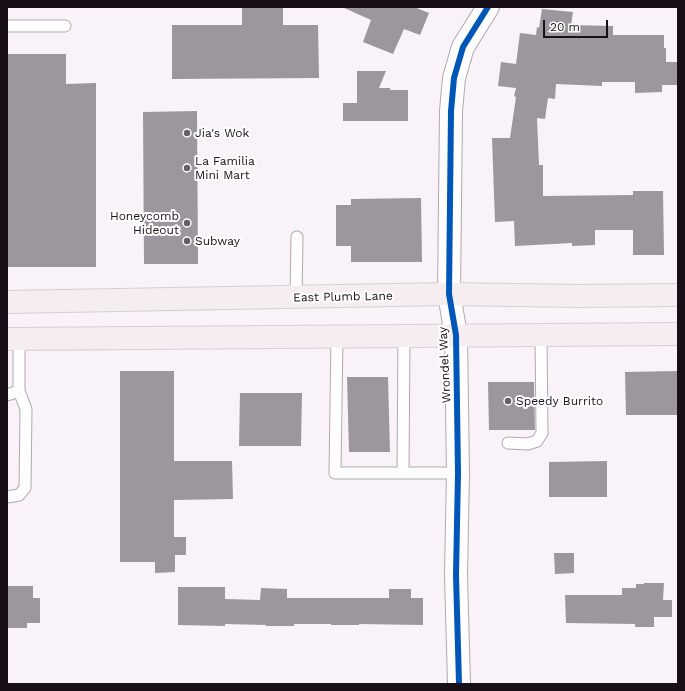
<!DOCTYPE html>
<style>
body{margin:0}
#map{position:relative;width:685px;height:691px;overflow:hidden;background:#f9f2f8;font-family:"Work Sans",sans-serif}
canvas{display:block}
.frame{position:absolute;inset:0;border:8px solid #190f18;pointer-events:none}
.scale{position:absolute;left:543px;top:20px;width:65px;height:18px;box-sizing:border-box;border:2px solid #190f18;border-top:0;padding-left:5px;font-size:12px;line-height:14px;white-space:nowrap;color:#190f18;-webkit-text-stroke:3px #fff;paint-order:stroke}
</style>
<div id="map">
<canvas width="685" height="691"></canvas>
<div class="frame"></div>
<div class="scale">20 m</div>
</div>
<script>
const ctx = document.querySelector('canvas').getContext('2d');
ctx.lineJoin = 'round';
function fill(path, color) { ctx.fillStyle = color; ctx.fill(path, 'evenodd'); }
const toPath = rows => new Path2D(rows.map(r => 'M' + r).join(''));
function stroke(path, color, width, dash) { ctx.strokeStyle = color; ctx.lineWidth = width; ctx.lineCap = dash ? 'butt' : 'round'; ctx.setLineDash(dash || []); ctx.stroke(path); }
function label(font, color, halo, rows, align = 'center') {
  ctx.font = font + ' "Work Sans",sans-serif'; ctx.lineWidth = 4; ctx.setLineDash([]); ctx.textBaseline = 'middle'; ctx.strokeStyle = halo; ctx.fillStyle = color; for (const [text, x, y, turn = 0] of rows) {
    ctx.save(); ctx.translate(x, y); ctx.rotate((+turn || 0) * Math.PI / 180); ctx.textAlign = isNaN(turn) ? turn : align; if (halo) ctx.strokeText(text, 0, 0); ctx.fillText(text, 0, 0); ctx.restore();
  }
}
const building = toPath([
 [242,7,283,7,283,25,318,25,319,78,172,79,172,25,242,25],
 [342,7,414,7,429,13,420,35,404,29,393,54,363,42,371,20],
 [542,9,573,12,571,25,613,26,613,35,664,35,664,48,666,48,666,62,678,62,678,85,662,85,662,92,635,93,635,82,602,82,602,86,556,84,555,99,548,98,545,119,537,118,539,165,543,165,543,196,633,195,633,191,663,191,664,255,633,255,633,230,595,230,595,245,572,246,572,243,515,246,514,221,495,222,492,138,510,138,516,97,514,96,516,88,498,86,501,62,516,64,520,33,536,35,537,27,539,28],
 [7,54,66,54,66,84,96,83,96,267,7,267],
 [357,71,386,71,379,88,390,88,390,90,408,90,408,121,343,121,343,103,357,103],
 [197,111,198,264,144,264,143,112],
 [421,198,422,262,351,262,351,246,336,246,336,205,351,205,351,199],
 [120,371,174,371,174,461,232,461,233,499,174,500,174,537,186,537,186,555,175,555,175,572,155,573,155,562,120,562],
 [678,371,678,415,626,415,625,372],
 [347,377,388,377,390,452,349,452],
 [488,382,534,382,535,430,489,430],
 [240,393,302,393,301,446,239,446],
 [607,461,607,497,549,497,549,462],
 [554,553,574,553,574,573,555,574],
 [644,583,664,583,663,600,672,600,672,617,654,617,654,627,635,627,635,624,566,623,565,595,622,595,622,588,636,588,636,584,644,584],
 [7,586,33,586,33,598,40,598,40,623,27,623,27,628,7,628],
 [178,587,225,587,225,599,260,600,261,588,287,589,287,598,389,598,389,589,411,589,411,598,423,598,423,625,359,624,359,625,331,625,331,624,294,624,294,626,266,626,266,625,225,624,225,626,178,625]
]);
const lane = toPath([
 [7,26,65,26],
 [296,298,297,237],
 [337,336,335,473,458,473],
 [7,395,19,391],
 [508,443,528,444,537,441,542,433,541,334],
 [403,473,404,335],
 [7,497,19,495,25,488,26,409,19,391,19,339]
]);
const street = toPath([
 [459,684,456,575,458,473,456,335,449,294,451,111,454,78,463,47,488,7]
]);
const primary = toPath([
 [7,302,449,294,578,296,678,295],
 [7,339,678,334]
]);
const cycleway = toPath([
 [459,684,456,575,458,473,456,335,449,294,451,111,454,78,463,47,488,7]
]);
const markers = [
 [187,133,4,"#675e66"],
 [187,168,4,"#675e66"],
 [187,223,4,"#675e66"],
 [187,241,4,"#675e66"],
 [508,401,4,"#675e66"]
];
const poiNames = [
 ["Jia's Wok",195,133],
 ["La Familia",195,161],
 ["Mini Mart",195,175],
 ["Honeycomb",179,216,"right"],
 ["Hideout",179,230,"right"],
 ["Subway",195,241],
 ["Speedy Burrito",516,401]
];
const streetNames = [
 ["East Plumb Lane",343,297,-1],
 ["Wrondel Way",445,365,-93]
];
fill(building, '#9c969e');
stroke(lane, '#b1a8af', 13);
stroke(street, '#b1a8af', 24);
stroke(primary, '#d3cfd3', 24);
stroke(lane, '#fefdfe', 11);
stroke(street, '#fefdfe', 22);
stroke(primary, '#f6edf1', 22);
stroke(cycleway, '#0057b8', 6);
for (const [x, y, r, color] of markers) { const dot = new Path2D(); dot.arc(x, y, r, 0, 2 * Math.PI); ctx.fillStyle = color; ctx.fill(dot); stroke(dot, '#fff', 1.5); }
label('12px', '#190f18', '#fff', poiNames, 'left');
label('12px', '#190f18', '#fff', streetNames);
</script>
